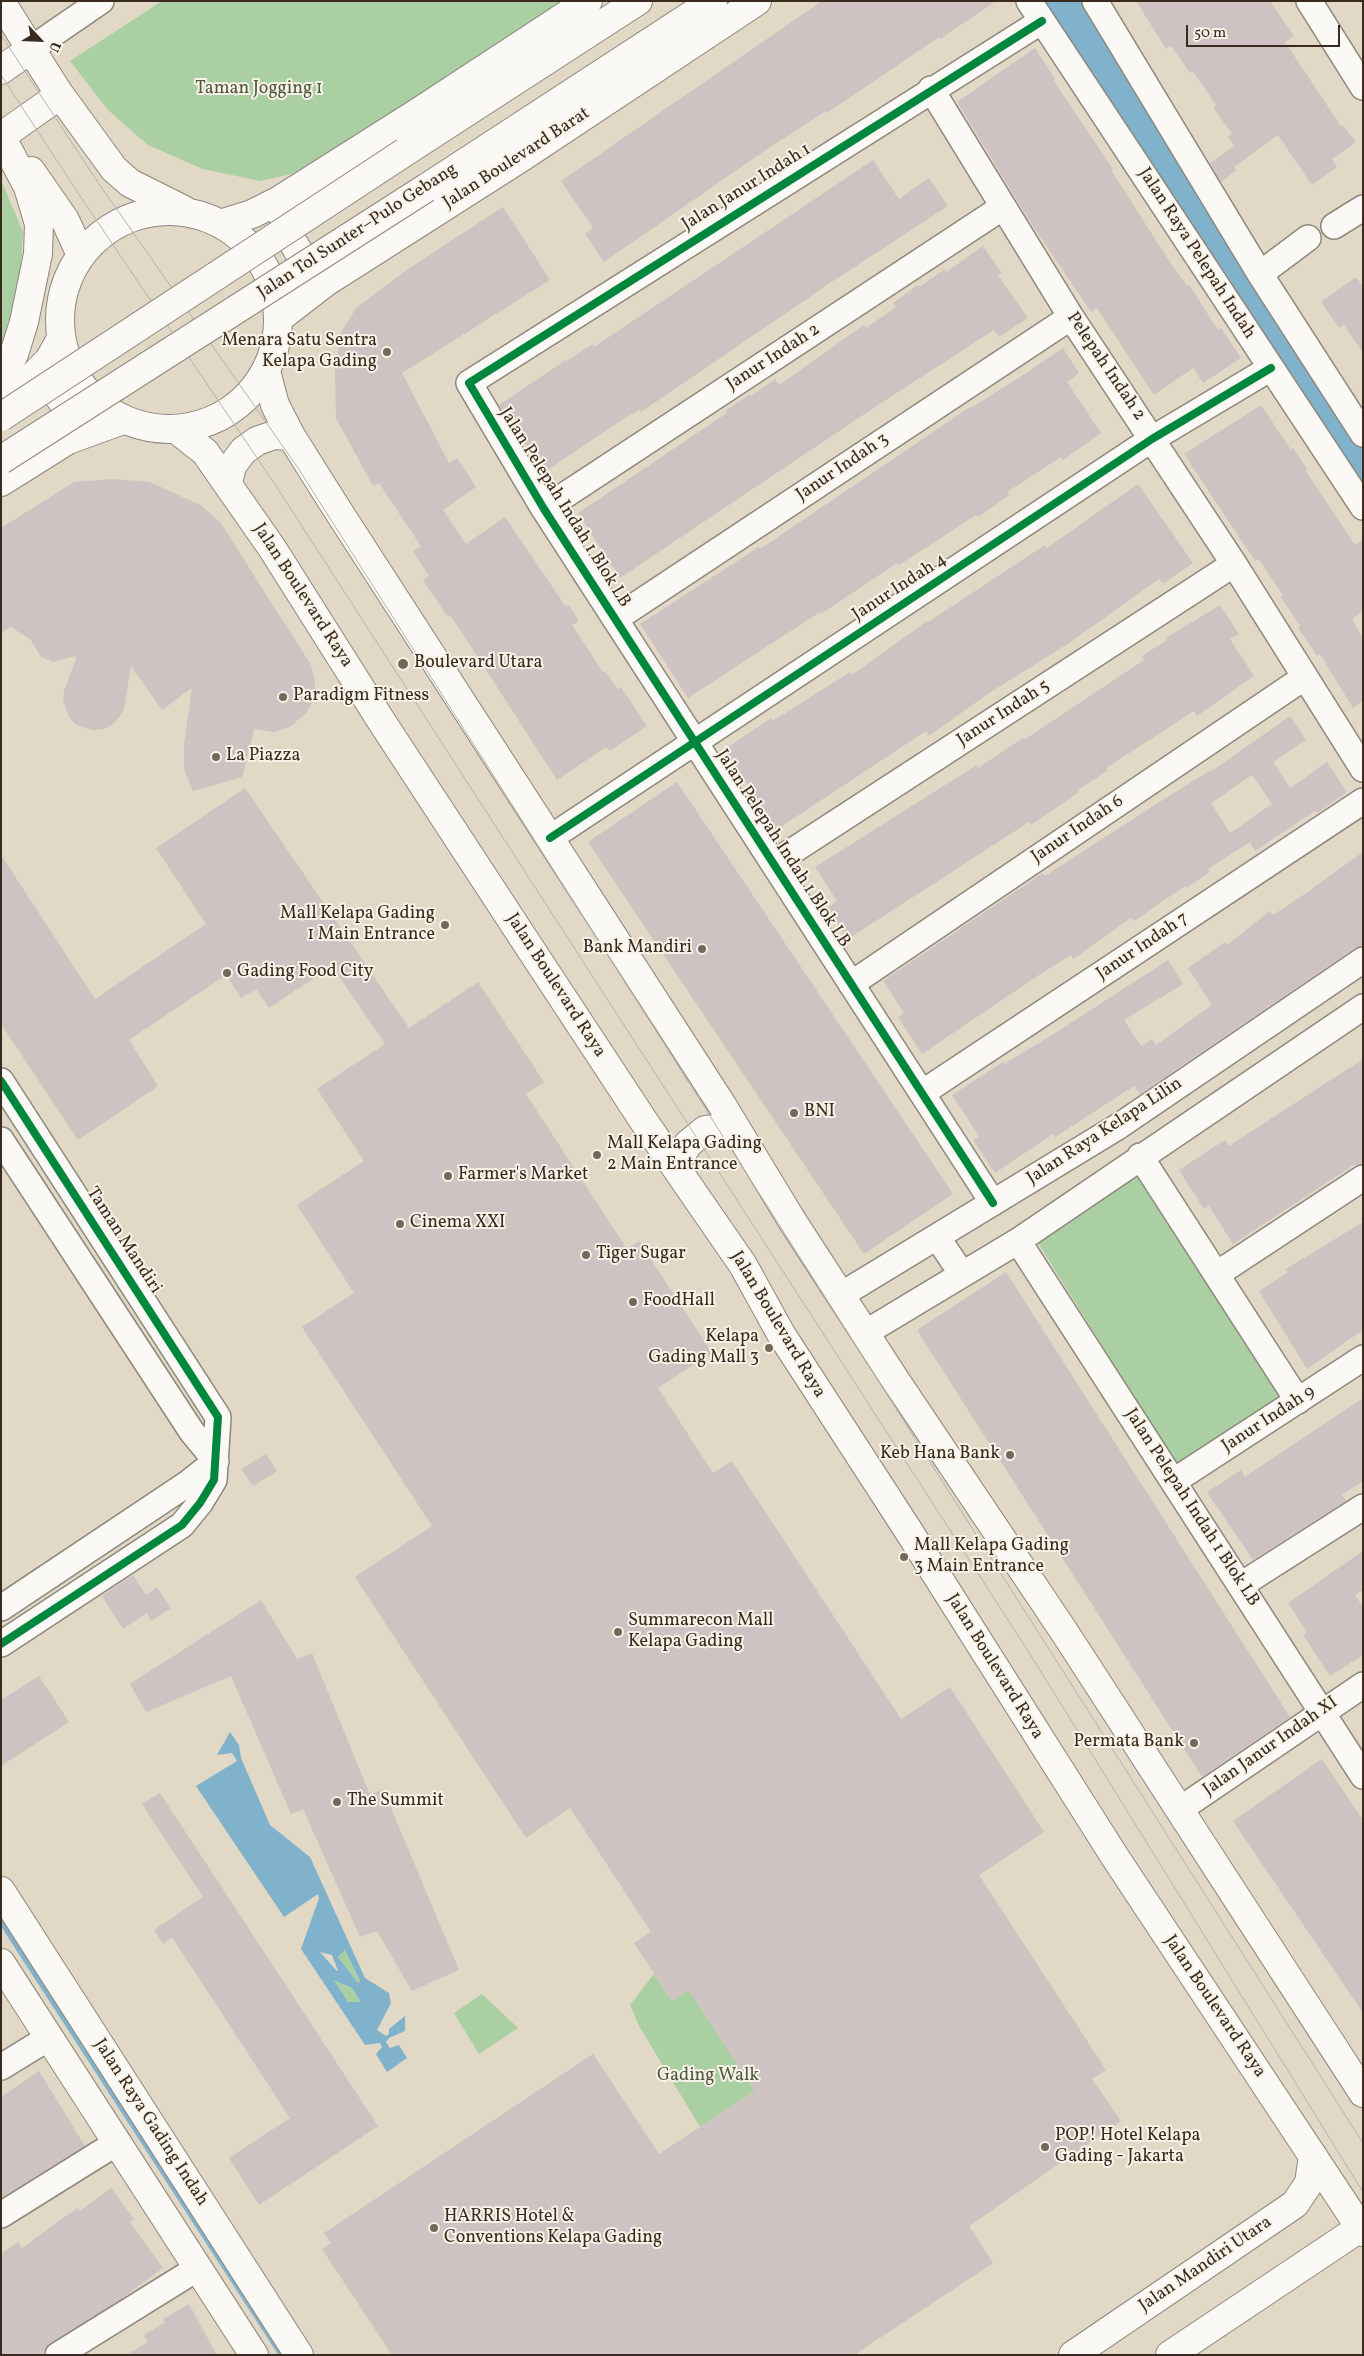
<!DOCTYPE html>
<meta charset="utf-8">
<style>
body{margin:0}
#map{position:relative;width:1364px;height:2356px;overflow:hidden;background:#e1d8c6;font-family:Vollkorn,serif}
canvas{display:block}
.frame{position:absolute;inset:0;border:2px solid #3b2a1e;pointer-events:none}
.north{position:absolute;left:15px;top:15px;width:50px;height:50px;-webkit-text-stroke:4px #f7f3e8;paint-order:stroke;rotate:115deg;font-size:14px;font-weight:700;line-height:20px;text-align:center;color:#3b2a1e}
.north::after{content:'';display:block;margin:auto;width:18px;height:22px;background:#3b2a1e;clip-path:polygon(50% 0,100% 100%,50% 72%,0 100%)}
.scale{position:absolute;left:1186px;top:25px;width:154px;height:22px;box-sizing:border-box;border:2px solid #3b2a1e;border-top:0;padding-left:6px;font-size:15px;line-height:18px;white-space:nowrap;color:#3b2a1e;-webkit-text-stroke:4px #f7f3e8;paint-order:stroke}
</style>
<div id="map">
<canvas width="1364" height="2356"></canvas>
<div class="frame"></div>
<div class="north">U</div>
<div class="scale">50 m</div>
</div>
<script>
const ctx = document.querySelector('canvas').getContext('2d');
ctx.lineJoin = 'round';
function fill(path, color) { ctx.fillStyle = color; ctx.fill(path, 'evenodd'); }
const toPath = rows => new Path2D(rows.map(r => 'M' + r).join(''));
function stroke(path, color, width, dash) { ctx.strokeStyle = color; ctx.lineWidth = width; ctx.lineCap = dash ? 'butt' : 'round'; ctx.setLineDash(dash || []); ctx.stroke(path); }
function label(font, color, halo, rows, align = 'center') {
  ctx.font = font + ' Vollkorn,serif'; ctx.lineWidth = 4; ctx.setLineDash([]); ctx.textBaseline = 'middle'; ctx.strokeStyle = halo; ctx.fillStyle = color; for (const [text, x, y, turn = 0] of rows) {
    ctx.save(); ctx.translate(x, y); ctx.rotate((+turn || 0) * Math.PI / 180); ctx.textAlign = isNaN(turn) ? turn : align; if (halo) ctx.strokeText(text, 0, 0); ctx.fillText(text, 0, 0); ctx.restore();
  }
}
const green = toPath([
 [162,1,562,1,327,166,260,181,203,169,148,145,108,110,70,61],
 [1,180,23,232,19,300,1,345],
 [1142,1160,1286,1392,1178,1467,1033,1235],
 [345,1950,360,1981,358,1983,338,1957],
 [654,1974,672,2001,689,1990,755,2091,700,2127,639,2026,630,2005],
 [333,1979,352,1988,361,2002,348,2002],
 [482,1994,518,2028,479,2054,454,2013]
]);
const water = toPath([
 [230,1732,239,1745,241,1758,270,1825,310,1857,365,1978,389,1993,391,2003,377,2030,386,2036,389,2034,389,2029,405,2016,405,2031,389,2038,386,2042,390,2048,399,2045,407,2058,387,2072,376,2054,382,2047,380,2043,365,2045,301,1949,319,1898,318,1894,284,1917,196,1786,237,1761,232,1753,217,1755],
 [345,1950,360,1981,358,1983,338,1957],
 [320,1952,332,1955,338,1971,337,1971],
 [334,1980,352,1988,361,2002,348,2002]
]);
const stream = toPath([
 [1,1921,282,2355]
]);
const river = toPath([
 [1063,1,1363,466]
]);
const building = toPath([
 [822,1,996,1,940,39,939,37,827,113,826,111,770,147,604,262,585,234,593,228,561,181],
 [1136,1,1270,1,1294,36,1285,42,1341,126,1343,125,1356,142,1332,159,1337,167,1312,185,1278,135,1234,167,1237,170,1221,182,1210,163,1234,146,1228,137,1232,134,1213,107,1216,105,1193,71,1190,73,1171,46,1166,49],
 [1035,48,1055,79,1053,80,1113,169,1111,170,1166,256,1187,286,1189,285,1218,330,1221,328,1241,358,1203,383,1193,368,1154,395,1097,308,1091,312,1031,223,957,102],
 [873,160,899,199,929,178,948,206,833,281,641,412,640,409,614,425,545,472,499,405,566,360,567,361,593,344,594,347],
 [503,207,550,280,402,373,449,463,457,458,476,487,443,510,466,544,505,517,566,607,569,605,579,621,572,625,603,672,605,671,618,689,621,687,647,726,610,751,606,747,557,780,470,645,450,615,448,617,423,580,429,576,413,551,421,546,379,483,373,486,336,418,335,372,341,333,356,308,405,271],
 [983,246,1002,273,998,275,1028,318,999,337,994,330,875,407,620,578,578,513,727,413,725,411,750,394,751,396,775,379,779,385,864,325,866,328,896,307,893,303,918,285,919,287,945,269,946,272],
 [1356,277,1363,287,1363,353,1344,325,1339,328,1321,302],
 [1063,348,1079,373,1067,382,1101,433,1063,460,1061,457,1007,492,1010,495,978,517,976,515,899,565,897,563,821,614,820,612,688,698,640,624,759,547,760,549,970,407,971,408,1017,379],
 [1261,405,1291,450,1293,448,1307,469,1305,470,1355,545,1363,540,1363,611,1352,619,1363,639,1363,701,1353,708,1320,654,1317,656,1298,628,1300,626,1281,597,1283,596,1259,559,1255,561,1184,454],
 [114,479,150,482,202,506,220,522,311,665,315,681,314,699,306,713,291,726,275,732,254,729,242,777,193,791,184,769,184,745,192,688,162,710,131,666,124,709,119,717,113,724,103,729,94,730,84,728,75,724,69,717,63,700,64,691,77,656,53,662,41,657,31,640,11,627,1,633,1,528,74,482],
 [1138,484,1193,563,1163,584,1159,579,1069,643,989,693,929,736,926,731,773,832,749,796,753,793,724,750,771,718,773,721,850,672,852,675,927,621,928,622,1045,545,1047,548],
 [1220,605,1239,634,1230,639,1254,676,1197,716,1194,711,1106,768,1108,770,1078,790,1079,792,1031,825,1029,822,848,939,827,908,837,901,815,867,977,765,978,768,1023,738,1024,740,1144,660,1142,656,1167,640,1166,638],
 [1290,716,1306,740,1273,762,1290,788,1327,762,1347,792,1317,813,1315,811,1255,851,1250,842,1208,869,1210,872,1186,888,1185,886,1134,921,1131,918,1073,959,1071,955,1045,971,922,1054,898,1017,904,1013,883,981,1043,873,1045,876,1161,801,1211,770,1212,771],
 [1252,775,1272,804,1230,833,1211,803],
 [677,782,953,1194,864,1254,588,842],
 [245,788,409,1028,478,982,544,1082,526,1094,627,1249,639,1241,712,1353,658,1388,713,1473,732,1461,901,1719,950,1687,1044,1832,979,1875,1106,2070,1092,2079,1121,2121,969,2226,993,2263,854,2355,392,2355,322,2249,331,2243,324,2233,593,2054,659,2154,755,2091,689,1990,672,2001,634,1943,651,1932,570,1808,526,1838,355,1577,432,1526,302,1327,354,1293,297,1205,364,1161,317,1089,385,1044,332,966,269,1008,256,989,241,998,226,975,129,1040,158,1086,78,1140,1,1024,1,855,95,999,206,924,156,848],
 [1363,852,1363,946,1355,948,1140,1094,1134,1086,1055,1137,1053,1134,995,1173,973,1140,979,1136,952,1095,1003,1062,1004,1064,1052,1035,1168,960,1183,984,1124,1020,1141,1046,1152,1039,1156,1045,1212,1005,1188,968,1225,942,1227,945,1270,911,1273,915,1299,898],
 [1363,1059,1363,1164,1352,1166,1233,1244,1209,1206,1204,1209,1179,1170,1225,1140,1229,1146],
 [1363,1222,1363,1330,1307,1369,1259,1291,1288,1272,1286,1269],
 [1006,1272,1290,1717,1202,1777,917,1330],
 [1363,1398,1363,1481,1342,1495,1346,1501,1253,1560,1207,1492,1241,1470,1245,1477],
 [266,1454,277,1471,253,1486,241,1469],
 [1363,1551,1363,1590,1355,1595,1363,1607,1363,1655,1330,1676,1303,1635,1307,1632,1288,1603],
 [133,1575,146,1595,157,1587,171,1608,151,1621,147,1613,123,1629,102,1596],
 [261,1600,297,1659,312,1653,370,1795,383,1789,459,1970,412,1991,377,1931,360,1937,303,1809,291,1814,231,1676,146,1712,130,1684],
 [39,1676,69,1722,1,1766,1,1700],
 [1322,1759,1363,1820,1363,2013,1233,1821],
 [160,1793,378,2126,259,2205,229,2158,290,2118,172,1937,163,1944,154,1930,203,1897,142,1804],
 [39,2071,85,2146,1,2198,1,2097],
 [111,2188,134,2219,130,2222,163,2268,114,2304,50,2343,41,2355,1,2355,1,2254,18,2242,22,2248,63,2218,78,2208,80,2211],
 [189,2304,217,2355,126,2355,148,2342,144,2335,165,2322,163,2319]
]);
const minor = toPath([
 [1029,1,1363,507],
 [1095,1,1260,274,1363,434],
 [1309,1,1363,87],
 [31,49,101,1],
 [931,89,1071,317,1234,564,1363,769],
 [1334,226,1363,208],
 [1260,274,1308,238],
 [544,509,1003,207],
 [615,619,1071,317],
 [550,838,1152,439,1271,368],
 [774,863,1234,564],
 [851,984,1305,677],
 [1,1081,218,1417,214,1480,200,1503,182,1525,1,1644],
 [922,1093,1363,801],
 [1,1140,192,1432,216,1461],
 [1140,1156,1298,1401],
 [993,1203,544,509,469,383,1042,21],
 [937,1237,962,1274],
 [1018,1241,1363,1776],
 [1217,1274,1363,1178],
 [841,1295,1119,1126,1363,960],
 [865,1333,1018,1241,1363,1007],
 [1174,1481,1363,1358],
 [1241,1585,1363,1507],
 [1,1608,187,1484,216,1461],
 [1179,1810,1363,1685],
 [1,2067,50,2037],
 [1,2215,118,2142],
 [58,2355,198,2268]
]);
const tertiary = toPath([
 [1,1891,299,2355],
 [1,1963,254,2355],
 [1073,2355,1295,2204,1309,2183,1313,2156],
 [1170,2355,1363,2226]
]);
const secondary = toPath([
 [1,2,58,92,114,169,130,183,184,210],
 [1,70,31,49],
 [6,133,60,95],
 [1,136,28,187,39,224,38,254,24,322,14,354,1,379],
 [31,171,65,220,81,255],
 [280,206,288,234,304,261,323,279],
 '60 320a109 109 0 1 1 218 0a109 109 0 1 1-218 0Z',
 [223,223,252,214,278,201,417,113,588,1],
 [278,319,326,282,522,157,757,1],
 [266,371,275,405,291,436,335,506,722,1105,791,1219,894,1378,1065,1633,1363,2093],
 [31,378,48,386,62,400,68,416,68,440],
 [1,396,31,378,49,360,61,339],
 [177,430,205,452,272,548,380,719,522,936,645,1123,743,1265,781,1334,908,1530,1115,1857,1363,2232],
 [1,482,68,440,123,420],
 [228,483,232,466,243,451,257,441,274,435,291,436],
 [678,1160,688,1144,705,1130,727,1128]
]);
const motorway = toPath([
 [405,152,638,1],
 [426,188,713,1]
]);
const tram = toPath([
 [1,35,97,181,298,468,1363,2143],
 [1,75,80,196,276,486,1030,1654,1363,2192]
]);
const motorwayBridge = toPath([
 [1,417,405,152],
 [1,460,426,188]
]);
const cycleway = toPath([
 [550,838,1152,439,1271,368],
 [1,1081,218,1417,214,1480,200,1503,182,1525,1,1644],
 [993,1203,544,509,469,383,1042,21]
]);
const markers = [
 [387,352,5,"#756759"],
 [403,664,6,"#756759"],
 [283,697,5,"#756759"],
 [216,757,5,"#756759"],
 [445,925,5,"#756759"],
 [702,949,5,"#756759"],
 [227,973,5,"#756759"],
 [794,1113,5,"#756759"],
 [597,1155,5,"#756759"],
 [448,1176,5,"#756759"],
 [400,1224,5,"#756759"],
 [586,1255,5,"#756759"],
 [633,1302,5,"#756759"],
 [769,1348,5,"#756759"],
 [1010,1455,5,"#756759"],
 [904,1557,5,"#756759"],
 [618,1632,5,"#756759"],
 [1194,1743,5,"#756759"],
 [337,1802,5,"#756759"],
 [1045,2147,5,"#756759"],
 [434,2228,5,"#756759"]
];
const parkNames = [
 ["Taman Jogging 1",259,90],
 ["Gading Walk",708,2077]
];
const streetNames = [
 ["Jalan Boulevard Barat",517,159,-33],
 ["Jalan Janur Indah 1",747,188,-32],
 ["Jalan Tol Sunter–Pulo Gebang",358,232,-33],
 ["Jalan Raya Pelepah Indah",1196,254,57],
 ["Janur Indah 2",774,358,-33],
 ["Pelepah Indah 2",1105,367,56],
 ["Janur Indah 3",843,468,-34],
 ["Jalan Pelepah Indah 1 Blok LB",564,508,58],
 ["Janur Indah 4",900,588,-33],
 ["Jalan Boulevard Raya",302,596,57],
 ["Janur Indah 5",1004,714,-33],
 ["Janur Indah 6",1078,830,-34],
 ["Jalan Pelepah Indah 1 Blok LB",782,849,57],
 ["Janur Indah 7",1143,947,-34],
 ["Jalan Boulevard Raya",555,986,57],
 ["Jalan Raya Kelapa Lilin",1105,1132,-33],
 ["Taman Mandiri",123,1241,57],
 ["Jalan Boulevard Raya",777,1325,59],
 ["Janur Indah 9",1269,1420,-33],
 ["Jalan Pelepah Indah 1 Blok LB",1191,1508,57],
 ["Jalan Boulevard Raya",994,1667,58],
 ["Jalan Janur Indah XI",1271,1747,-35],
 ["Jalan Boulevard Raya",1214,2007,56],
 ["Jalan Raya Gading Indah",150,2123,57],
 ["Jalan Mandiri Utara",1206,2265,-34]
];
const poiNames = [
 ["Menara Satu Sentra",377,342,"right"],
 ["Kelapa Gading",377,363,"right"],
 ["Boulevard Utara",414,664],
 ["Paradigm Fitness",293,697],
 ["La Piazza",226,757],
 ["Mall Kelapa Gading",435,915,"right"],
 ["1 Main Entrance",435,936,"right"],
 ["Bank Mandiri",692,949,"right"],
 ["Gading Food City",237,973],
 ["BNI",804,1113],
 ["Mall Kelapa Gading",607,1145],
 ["2 Main Entrance",607,1166],
 ["Farmer's Market",458,1176],
 ["Cinema XXI",410,1224],
 ["Tiger Sugar",596,1255],
 ["FoodHall",643,1302],
 ["Kelapa",759,1338,"right"],
 ["Gading Mall 3",759,1359,"right"],
 ["Keb Hana Bank",1000,1455,"right"],
 ["Mall Kelapa Gading",914,1547],
 ["3 Main Entrance",914,1568],
 ["Summarecon Mall",628,1622],
 ["Kelapa Gading",628,1643],
 ["Permata Bank",1184,1743,"right"],
 ["The Summit",347,1802],
 ["POP! Hotel Kelapa",1055,2137],
 ["Gading - Jakarta",1055,2158],
 ["HARRIS Hotel &",444,2218],
 ["Conventions Kelapa Gading",444,2239]
];
fill(green, '#aacfa2');
fill(water, '#81b2cc');
stroke(stream, '#81b2cc', 6);
stroke(river, '#81b2cc', 36);
fill(building, '#cfc2c2');
stroke(minor, '#8e877c', 28);
stroke(tertiary, '#8e877c', 30);
stroke(secondary, '#8e877c', 30);
stroke(motorway, '#8e877c', 30);
stroke(minor, '#faf9f6', 25);
stroke(tertiary, '#faf9f6', 28);
stroke(secondary, '#faf9f6', 28);
stroke(motorway, '#faf9f6', 28);
stroke(tram, '#b5b2ad', 1);
stroke(motorwayBridge, '#8e877c', 30, []);
stroke(motorwayBridge, '#faf9f6', 28);
stroke(cycleway, '#00873e', 8);
for (const [x, y, r, color] of markers) { const dot = new Path2D(); dot.arc(x, y, r, 0, 2 * Math.PI); ctx.fillStyle = color; ctx.fill(dot); stroke(dot, '#f7f3e8', 2); }
label('18px', '#4f593d', '#f7f3e8', parkNames);
label('18px', '#3b2a1e', '#f7f3e8', streetNames);
label('18px', '#3b2a1e', '#f7f3e8', poiNames, 'left');
</script>
